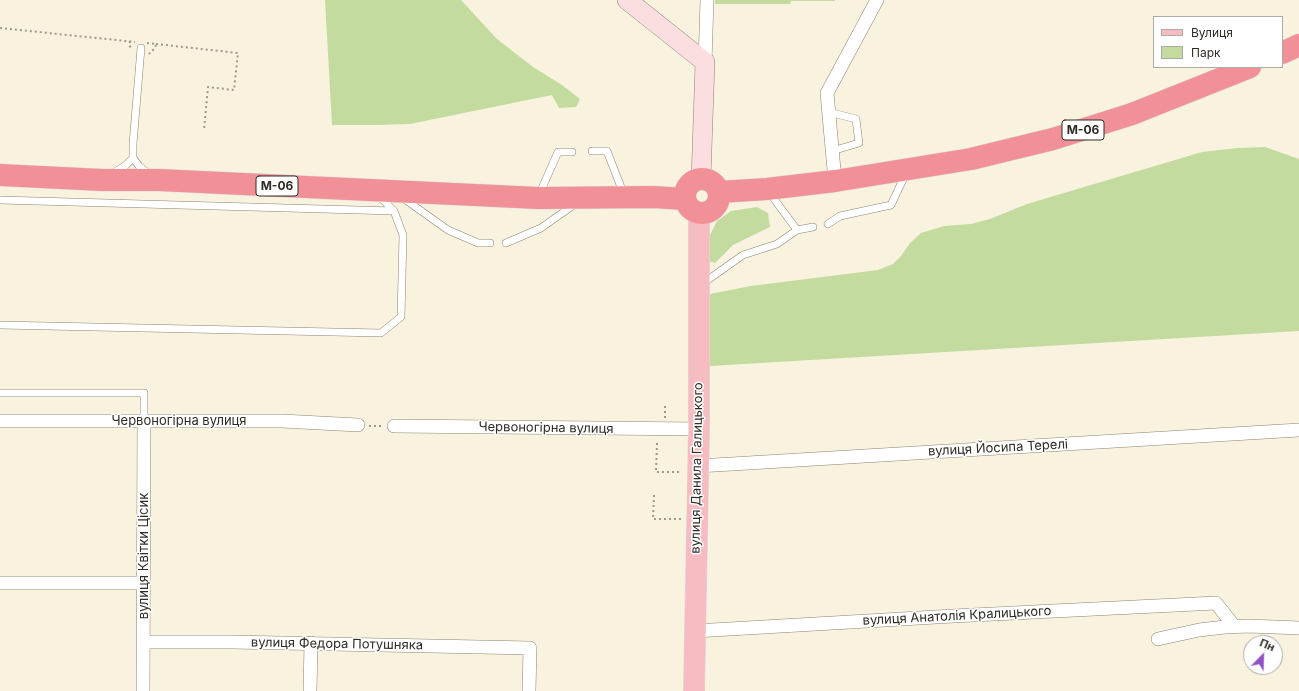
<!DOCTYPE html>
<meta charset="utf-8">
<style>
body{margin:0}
#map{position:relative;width:1299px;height:691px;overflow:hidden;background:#f9f2de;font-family:Inter,sans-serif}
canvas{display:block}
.legend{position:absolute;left:1153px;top:16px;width:130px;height:52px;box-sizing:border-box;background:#fff;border:1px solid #ababa7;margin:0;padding:5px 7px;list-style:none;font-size:12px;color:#2e2c24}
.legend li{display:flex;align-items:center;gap:8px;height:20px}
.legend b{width:20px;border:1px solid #ababa7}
.north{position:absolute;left:1243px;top:635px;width:40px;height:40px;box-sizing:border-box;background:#fff;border:1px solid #ababa7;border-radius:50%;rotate:23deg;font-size:11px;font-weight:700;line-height:16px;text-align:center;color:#2e2c24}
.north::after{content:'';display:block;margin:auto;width:14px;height:18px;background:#9152c8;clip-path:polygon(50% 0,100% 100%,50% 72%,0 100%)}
</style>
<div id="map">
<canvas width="1299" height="691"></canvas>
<ul class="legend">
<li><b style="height:5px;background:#f7bcc1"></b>Вулиця</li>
<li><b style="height:11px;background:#c4db9f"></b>Парк</li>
</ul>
<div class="north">Пн</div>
</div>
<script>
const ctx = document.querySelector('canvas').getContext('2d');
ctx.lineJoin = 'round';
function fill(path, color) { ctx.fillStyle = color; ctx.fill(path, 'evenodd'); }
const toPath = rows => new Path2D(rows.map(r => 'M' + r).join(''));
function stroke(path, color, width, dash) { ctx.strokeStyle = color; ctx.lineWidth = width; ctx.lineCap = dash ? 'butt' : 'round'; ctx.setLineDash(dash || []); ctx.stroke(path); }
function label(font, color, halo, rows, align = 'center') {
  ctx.font = font + ' Inter,sans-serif'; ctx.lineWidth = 3; ctx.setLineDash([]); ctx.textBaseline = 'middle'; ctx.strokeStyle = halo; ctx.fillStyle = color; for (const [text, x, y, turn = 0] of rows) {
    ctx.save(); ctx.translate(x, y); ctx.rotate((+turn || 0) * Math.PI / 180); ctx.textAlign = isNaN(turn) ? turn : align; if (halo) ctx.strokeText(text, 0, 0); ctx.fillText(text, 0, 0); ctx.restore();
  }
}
const green = toPath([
 [325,0,461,0,497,39,533,67,562,85,580,99,576,107,559,108,552,95,410,124,375,125,332,125],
 [715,0,835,0,835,1,791,1,790,4,715,4],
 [1265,147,1299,159,1299,331,710,366,710,294,751,286,878,270,893,264,901,256,910,243,921,233,944,226,971,224,990,219,1027,204,1202,152,1237,148],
 [757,207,768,213,770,227,733,245,715,263,709,261,709,237,717,221,731,211]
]);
const path = toPath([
 [0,28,135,42],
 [130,41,129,45,132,49],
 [147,43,156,44,155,48,149,54],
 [156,44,238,53,234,90,208,87,204,130],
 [665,418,665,404],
 [369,426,383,426],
 [657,443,656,472,682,472],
 [654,495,653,519,681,519]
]);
const lane = toPath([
 [141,48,133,144,133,158,139,166,149,174],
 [829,112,856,119,859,143,832,151],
 [592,151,607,151,624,195],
 [112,174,126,165,133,158],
 [769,192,797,230,813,227],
 [383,194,382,199,394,211],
 [539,195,558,152,572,152],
 [403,198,448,230,478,243,490,243],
 [0,200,394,211,403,235,401,317,381,333,0,325],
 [828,224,840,216,891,205,906,173],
 [506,243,541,228,575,204],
 [702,284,743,255,777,244,797,230],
 [0,393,144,393,144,421]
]);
const street = toPath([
 [705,62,707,0],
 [835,181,827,93,877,0],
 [0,421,282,421,358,425],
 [394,426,699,429],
 [698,466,1299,430],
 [0,583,144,583],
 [695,631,953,616,1216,603,1234,626],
 [1158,639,1199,630,1225,627,1249,626,1299,628],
 [144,642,232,642,530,648,529,691],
 [143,691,144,421],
 [310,691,311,643]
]);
const secondary = toPath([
 [627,0,705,62,701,179]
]);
const primary = toPath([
 [694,691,699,429,699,213]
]);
const highway = toPath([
 [1282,53,1299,45],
 [0,175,102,180,159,180,538,198,653,197,685,199],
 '685 196a17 17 0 1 1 34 0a17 17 0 1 1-34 0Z',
 [719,192,767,189,835,181,971,159,1053,139,1132,114,1250,67]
]);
const shields = [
 [1083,130,42],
 [277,186,42]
];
const shieldNames = [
 ["М-06",1083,130],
 ["М-06",277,186]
];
const streetNames = [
 ["Червоногірна вулиця",179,421],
 ["Червоногірна вулиця",546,428,1],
 ["вулиця Йосипа Терелі",998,448,-3],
 ["вулиця Данила Галицького",697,468,-89],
 ["вулиця Квітки Цісик",144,556,-90],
 ["вулиця Анатолія Кралицького",957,616,-3],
 ["вулиця Федора Потушняка",337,644,1]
];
fill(green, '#c4db9f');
stroke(lane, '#8b8472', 8);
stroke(street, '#8b8472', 14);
stroke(secondary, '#8b8472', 20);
stroke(primary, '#dedddc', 22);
stroke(highway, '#dedddc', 23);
stroke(path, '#9e998b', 2, [2, 3]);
stroke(lane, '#fff', 7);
stroke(street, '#fff', 13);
stroke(secondary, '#fbdee0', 19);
stroke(primary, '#f7bcc1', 21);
stroke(highway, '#f29098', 22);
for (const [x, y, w] of shields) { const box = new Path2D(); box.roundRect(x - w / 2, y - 10, w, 20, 3); ctx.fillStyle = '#fff'; ctx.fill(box); stroke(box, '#2e2c24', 1); }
label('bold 12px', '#2e2c24', null, shieldNames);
label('13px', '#2e2c24', '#fff', streetNames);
</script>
